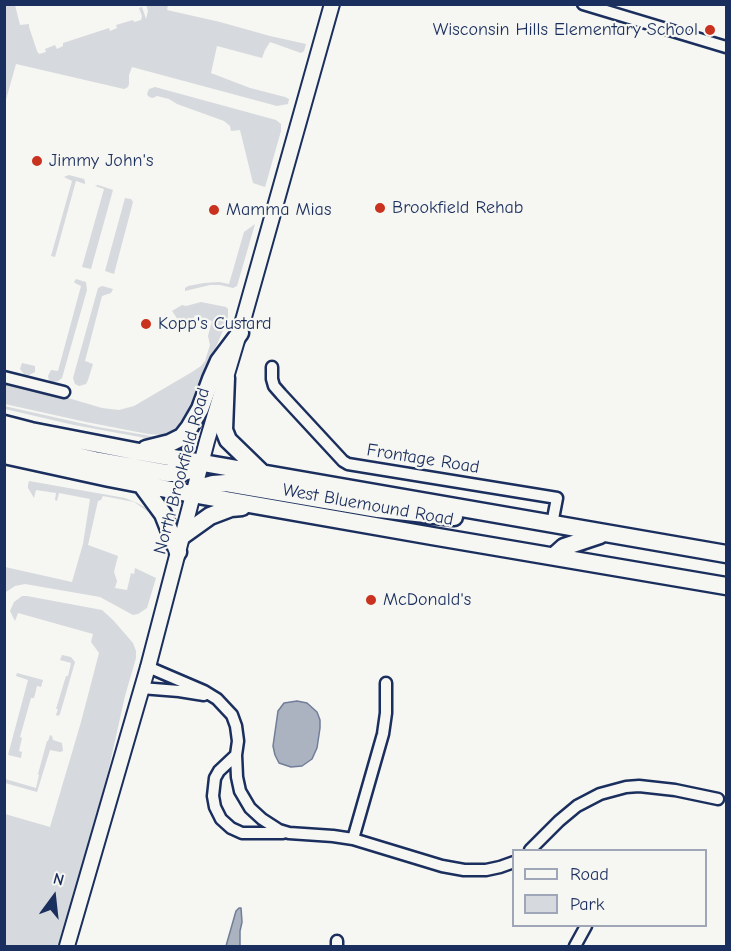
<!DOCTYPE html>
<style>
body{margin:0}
#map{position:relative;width:731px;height:951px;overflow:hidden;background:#f6f6f2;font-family:"Comic Neue",sans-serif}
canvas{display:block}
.frame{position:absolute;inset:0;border:6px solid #1b2f5e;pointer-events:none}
.legend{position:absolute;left:512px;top:849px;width:195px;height:78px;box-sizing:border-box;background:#f6f6f2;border:2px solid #9ea6b7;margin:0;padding:8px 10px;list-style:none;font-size:18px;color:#1b2f5e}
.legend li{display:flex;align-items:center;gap:12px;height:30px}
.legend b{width:30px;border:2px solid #9ea6b7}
.north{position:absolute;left:24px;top:867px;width:60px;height:60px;-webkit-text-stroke:4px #f6f6f2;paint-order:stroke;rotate:15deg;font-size:16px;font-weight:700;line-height:24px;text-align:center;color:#1b2f5e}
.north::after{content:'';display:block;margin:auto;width:21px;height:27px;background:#1b2f5e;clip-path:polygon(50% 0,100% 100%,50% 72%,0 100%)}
</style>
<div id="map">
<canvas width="731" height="951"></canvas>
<div class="frame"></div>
<ul class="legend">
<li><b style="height:8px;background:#f6f6f2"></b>Road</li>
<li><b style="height:16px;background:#d6d9dd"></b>Park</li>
</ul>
<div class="north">N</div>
</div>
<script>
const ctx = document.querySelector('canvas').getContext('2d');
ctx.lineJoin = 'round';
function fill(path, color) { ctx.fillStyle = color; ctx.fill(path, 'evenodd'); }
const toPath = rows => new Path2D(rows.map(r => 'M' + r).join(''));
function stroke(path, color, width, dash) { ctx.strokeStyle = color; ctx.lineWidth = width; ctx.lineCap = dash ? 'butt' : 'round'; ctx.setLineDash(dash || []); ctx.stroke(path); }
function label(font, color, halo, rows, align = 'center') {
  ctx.font = font + ' "Comic Neue",sans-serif'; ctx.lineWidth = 4.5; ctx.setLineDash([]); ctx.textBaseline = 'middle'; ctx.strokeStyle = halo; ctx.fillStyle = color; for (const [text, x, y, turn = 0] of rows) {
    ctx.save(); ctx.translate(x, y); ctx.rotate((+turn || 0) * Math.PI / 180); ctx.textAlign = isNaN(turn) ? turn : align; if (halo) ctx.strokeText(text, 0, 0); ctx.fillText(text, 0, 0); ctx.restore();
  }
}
const green = toPath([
 [146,4,168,5,167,10,220,22,270,36,306,44,304,51,301,53,270,42,265,50,262,58,217,46,211,73,250,88,285,97,289,99,288,104,277,106,132,67,129,75,129,84,128,87,124,89,16,64,5,103,5,5,15,5,20,25,29,24,29,27,37,51,39,54,46,52,45,49,55,45,57,49,63,46,63,43,109,28,110,31,117,28,116,25,133,20,134,22,141,20,142,16,139,8,142,7,146,19,148,11],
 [155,87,276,120,281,124,281,131,265,187,253,183,240,130,231,131,230,126,224,121,177,104,169,99,157,96,153,98,149,97,147,94,149,89],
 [69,175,84,179,85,182,85,184,76,181,55,257,51,256,72,181,64,177],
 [98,185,113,190,91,269,82,267,104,189,95,186],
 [125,198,131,199,133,202,114,274,105,271],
 [255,224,237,286,233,288,220,285,210,285,185,291,185,288,188,286,204,283,219,282,229,284,244,232],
 [76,279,86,282,87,290,62,378,58,381,53,382,49,380,48,376,51,370,58,371,81,286,75,283,74,282],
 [102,286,113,289,111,293,102,296,85,361,93,364,88,380,86,384,79,386,75,384,73,378,98,288],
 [201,302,226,307,228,309,228,318,194,400,181,424,174,432,161,435,148,434,86,422,5,404,4,383,50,395,58,395,102,408,119,410,134,406,192,372,201,366,205,361,210,345,208,336,212,321,195,315,192,323,183,327,172,311,182,305,186,306],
 [22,363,35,366,35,372,29,375,24,374,20,369],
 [4,406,98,427,157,437,167,437,187,425,162,441,74,425,5,409],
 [29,481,125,498,137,503,149,509,154,513,165,537,163,551,160,552,159,550,161,537,159,526,150,513,134,502,103,496,101,500,98,501,88,545,118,556,114,572,117,581,115,588,127,590,131,573,134,574,135,568,156,578,147,608,138,614,133,615,100,597,25,584,15,586,6,592,5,595,5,567,72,582,83,544,90,499,59,493,57,501,55,500,56,493,36,490,34,498,28,488,28,485],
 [22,596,27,596,102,610,113,620,133,643,136,651,136,658,125,696,108,772,60,946,5,946,5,814,50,827,81,722,99,653,91,642,93,634,18,613,15,621,10,611,14,602],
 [62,655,71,657,75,662,60,714,58,716,56,715,58,709,56,709,66,676,68,676,71,663,60,660],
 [17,673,43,680,41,687,37,686,34,698,31,698,20,737,22,738,19,751,22,752,21,758,8,755,28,680,16,676],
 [50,735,52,736,53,740,62,743,63,751,60,752,50,750,37,792,5,783,5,779,36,788,39,775,38,774,47,741,48,741]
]);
const water = toPath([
 [297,701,307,703,317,712,320,720,320,728,317,748,312,759,302,766,291,767,279,763,275,755,273,746,278,711,284,703,297,701],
 [239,908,241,908,242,922,240,931,240,946,226,946,236,911,239,908]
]);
const minor = toPath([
 [583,4,726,47],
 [272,367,272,379,274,386,281,394,343,461,348,464,557,498,552,524],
 [4,377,64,392],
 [148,667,204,691,217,699,232,715,236,726,238,741,236,755,237,777,240,791,250,808,262,819,279,830,289,833,333,836,353,839,442,866,464,870,486,870,500,867,514,862],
 [141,688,179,691,204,695],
 [236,755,219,771,215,778,213,796,215,807,221,819,231,828,242,833,283,833],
 [353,839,383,734,386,713,386,683],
 [530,850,559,821,577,806,600,794,626,787,639,786,675,790,718,799],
 [337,941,337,946],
 [575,946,586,926]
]);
const tertiary = toPath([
 [67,946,148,667,207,441,244,317,332,4]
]);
const primary = toPath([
 [226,378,224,430,228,440,262,473],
 [4,424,31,431,134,451,726,554],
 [4,440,95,460,167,473,180,473,190,470,201,462],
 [146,449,170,443,182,437,189,428,200,409,211,379,219,361,240,333],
 [4,455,109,478,192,494,432,536,726,586],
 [141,484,163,514,178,552],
 [192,494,202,487,213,484,226,483,378,509,454,517],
 [182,536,210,516,231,508,242,507],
 [554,556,564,547,600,535]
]);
const markers = [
 [710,30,6,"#c8321e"],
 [37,161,6,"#c8321e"],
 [380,208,6,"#c8321e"],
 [214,210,6,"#c8321e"],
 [146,324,6,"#c8321e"],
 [371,600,6,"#c8321e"]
];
const poiNames = [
 ["Wisconsin Hills Elementary School",698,30,"right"],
 ["Jimmy John's",49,161],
 ["Brookfield Rehab",392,208],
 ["Mamma Mias",226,210],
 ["Kopp's Custard",158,324],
 ["McDonald's",383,600]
];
const streetNames = [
 ["Frontage Road",423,459,9],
 ["North Brookfield Road",182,471,-75],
 ["West Bluemound Road",368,505,10]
];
fill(green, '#d6d9dd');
fill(water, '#abb2c0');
stroke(water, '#717e99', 1.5);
stroke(minor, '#1b2f5e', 15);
stroke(tertiary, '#1b2f5e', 18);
stroke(primary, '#1b2f5e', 21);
stroke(minor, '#f6f6f2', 10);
stroke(tertiary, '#f6f6f2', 14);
stroke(primary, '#f6f6f2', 16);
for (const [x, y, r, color] of markers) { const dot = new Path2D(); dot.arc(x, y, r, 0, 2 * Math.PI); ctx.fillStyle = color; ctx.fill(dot); stroke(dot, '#f6f6f2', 2); }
label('18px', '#1b2f5e', '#f6f6f2', poiNames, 'left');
label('18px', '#1b2f5e', '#f6f6f2', streetNames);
</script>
